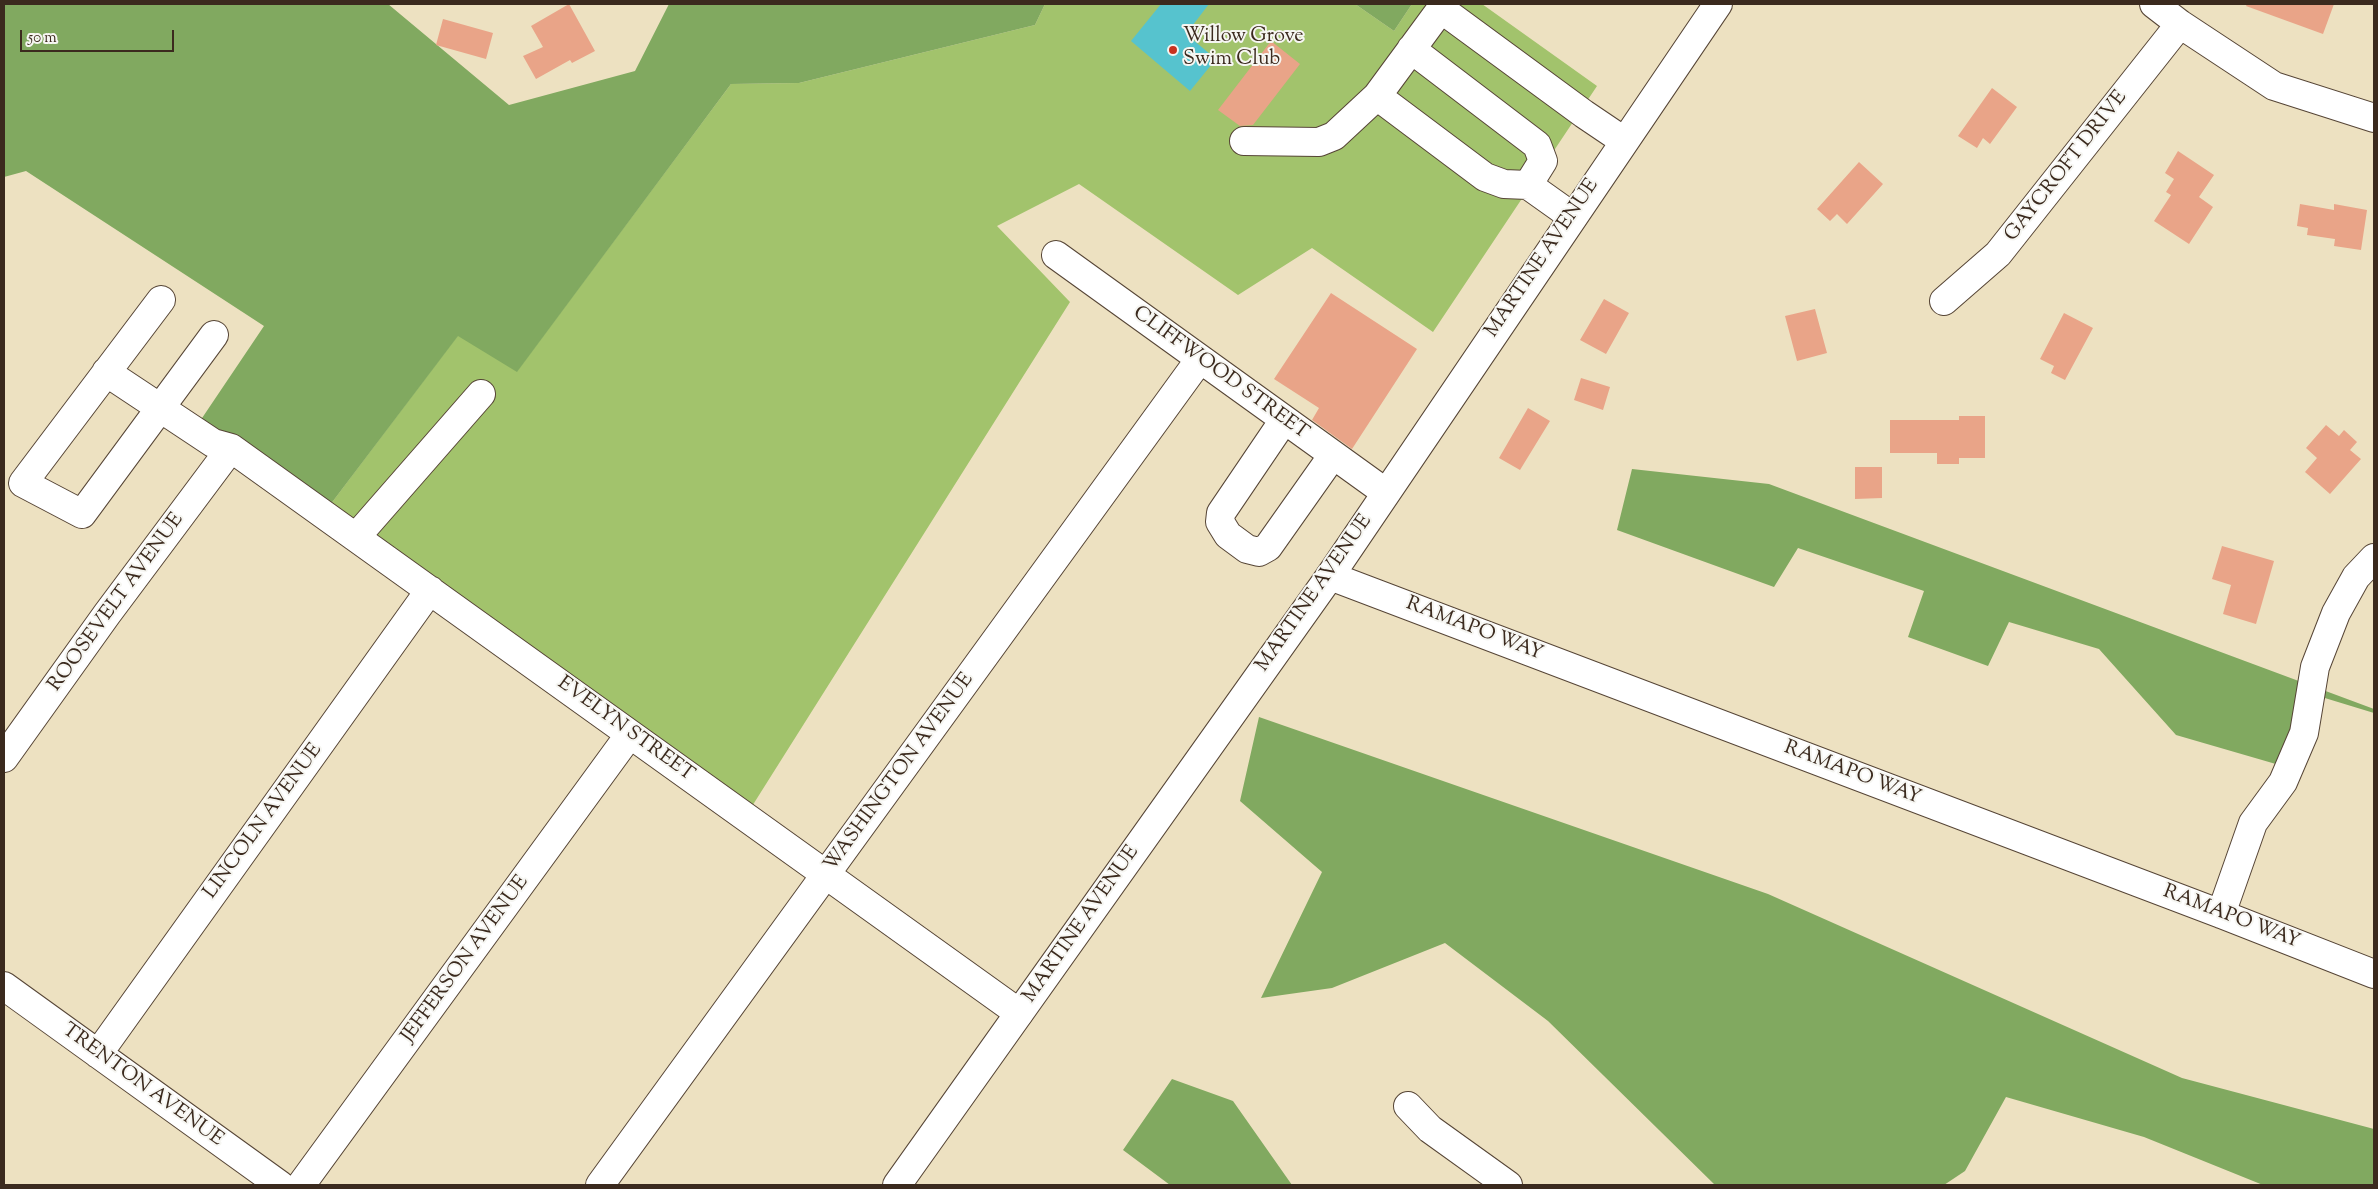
<!DOCTYPE html>
<style>
body{margin:0}
#map{position:relative;width:2378px;height:1189px;overflow:hidden;background:#ede1c1;font-family:"Sorts Mill Goudy",serif}
canvas{display:block}
.frame{position:absolute;inset:0;border:5px solid #3b2a1e;pointer-events:none}
.scale{position:absolute;left:20px;top:30px;width:154px;height:22px;box-sizing:border-box;border:2px solid #3b2a1e;border-top:0;padding-left:6px;font-size:15px;line-height:18px;white-space:nowrap;color:#3b2a1e;-webkit-text-stroke:4px #f6f6f2;paint-order:stroke}
</style>
<div id="map">
<canvas width="2378" height="1189"></canvas>
<div class="frame"></div>
<div class="scale">50 m</div>
</div>
<script>
const ctx = document.querySelector('canvas').getContext('2d');
ctx.lineJoin = 'round';
function fill(path, color) { ctx.fillStyle = color; ctx.fill(path, 'evenodd'); }
const toPath = rows => new Path2D(rows.map(r => 'M' + r).join(''));
function stroke(path, color, width, dash) { ctx.strokeStyle = color; ctx.lineWidth = width; ctx.lineCap = dash ? 'butt' : 'round'; ctx.setLineDash(dash || []); ctx.stroke(path); }
function label(font, color, halo, rows, align = 'center') {
  ctx.font = font + ' "Sorts Mill Goudy",serif'; ctx.lineWidth = 4; ctx.setLineDash([]); ctx.textBaseline = 'middle'; ctx.strokeStyle = halo; ctx.fillStyle = color; for (const [text, x, y, turn = 0] of rows) {
    ctx.save(); ctx.translate(x, y); ctx.rotate((+turn || 0) * Math.PI / 180); ctx.textAlign = isNaN(turn) ? turn : align; if (halo) ctx.strokeText(text, 0, 0); ctx.fillText(text, 0, 0); ctx.restore();
  }
}
const green = toPath([
 [1045,4,1355,4,1394,31,1412,4,1482,4,1597,86,1433,332,1312,248,1238,295,1079,184,997,226,1070,302,749,811,324,513,458,335,517,371,731,84,799,83,1035,25]
]);
const forest = toPath([
 [4,4,388,4,509,105,635,71,669,4,1045,4,1035,25,799,83,731,84,517,372,458,336,324,513,196,427,264,326,26,171,4,177],
 [1355,4,1412,4,1394,31],
 [1632,469,1769,484,2374,709,2374,713,2315,695,2293,769,2176,735,2099,649,2009,622,1988,666,1908,637,1924,591,1798,548,1774,587,1617,530],
 [1259,717,1768,894,2182,1078,2374,1129,2374,1185,2263,1185,2144,1137,2006,1097,1965,1171,1944,1185,1715,1185,1548,1021,1445,943,1332,988,1261,998,1322,872,1240,801],
 [1172,1079,1233,1101,1292,1185,1170,1185,1123,1150]
]);
const water = toPath([
 [1161,4,1209,4,1186,34,1216,59,1190,91,1131,41]
]);
const building = toPath([
 [569,4,595,51,572,63,570,60,536,79,523,56,543,47,531,26],
 [2247,4,2334,4,2323,34,2246,6],
 [443,19,493,33,486,59,436,45],
 [1271,41,1300,64,1253,125,1240,126,1218,110],
 [1992,88,2017,107,1990,144,1983,138,1977,148,1958,136],
 [2178,151,2214,175,2199,197,2213,207,2189,244,2154,221,2171,195,2166,192,2174,179,2165,173],
 [1859,162,1883,184,1847,224,1837,214,1830,221,1817,209],
 [2300,204,2334,210,2334,204,2367,210,2361,250,2334,246,2335,239,2307,235,2308,228,2297,226],
 [1331,293,1417,349,1352,449,1312,420,1319,408,1274,379],
 [1604,299,1629,313,1606,354,1580,340],
 [1815,309,1827,353,1797,361,1785,316],
 [2064,313,2093,328,2065,380,2051,373,2054,366,2040,359],
 [1581,378,1610,387,1603,410,1574,400],
 [1528,408,1550,421,1520,470,1499,458],
 [1959,416,1985,416,1985,458,1959,458,1959,464,1937,464,1937,453,1890,453,1890,420,1959,420],
 [2326,425,2339,436,2344,430,2357,442,2350,450,2361,459,2330,494,2305,472,2317,458,2306,448],
 [1855,467,1882,467,1882,498,1855,499],
 [2222,546,2274,561,2256,624,2223,614,2231,585,2212,579]
]);
const minor = toPath([
 [2154,4,2180,24,2274,86,2374,118],
 [1411,49,1537,145,1543,161,1528,185],
 [1244,141,1319,142,1334,136,1377,96],
 [1573,217,1528,185,1504,184,1485,177,1377,96,1441,9,1584,114,1624,141],
 [1056,255,1385,492],
 [161,300,23,483,82,514,214,335],
 [1944,301,1998,254,2180,24],
 [106,372,213,443,231,448,1019,1013],
 [1284,420,1221,513,1220,522,1228,535,1247,549,1259,552,1268,547,1333,455],
 [356,537,481,394],
 [1330,576,2221,914,2374,974],
 [4,758,107,614,231,448],
 [2221,914,2253,823,2283,782,2304,733,2315,667,2336,613,2356,577,2374,558],
 [4,986,280,1185],
 [98,1054,430,590],
 [1408,1106,1430,1129,1508,1185],
 [301,1185,630,734],
 [600,1185,1200,359]
]);
const major = toPath([
 [897,1185,1330,576,1718,4]
]);
const markers = [
 [1173,50,5,"#c8321e"]
];
const poiNames = [
 ["Willow Grove",1183,38],
 ["Swim Club",1183,61]
];
const streetNames = [
 ["GAYCROFT DRIVE",2067,167,-52],
 ["MARTINE AVENUE",1543,259,-56],
 ["CLIFFWOOD STREET",1220,374,36],
 ["MARTINE AVENUE",1315,594,-55],
 ["ROOSEVELT AVENUE",117,603,-54],
 ["RAMAPO WAY",1474,630,21],
 ["EVELYN STREET",625,730,36],
 ["WASHINGTON AVENUE",900,773,-54],
 ["RAMAPO WAY",1852,774,21],
 ["LINCOLN AVENUE",264,822,-54],
 ["RAMAPO WAY",2231,918,21],
 ["MARTINE AVENUE",1082,925,-55],
 ["JEFFERSON AVENUE",466,960,-54],
 ["TRENTON AVENUE",142,1086,36]
];
fill(green, '#a2c36c');
fill(forest, '#81a960');
fill(water, '#56c3ce');
fill(building, '#e9a488');
stroke(minor, '#564536', 30);
stroke(major, '#564536', 30);
stroke(minor, '#fff', 28);
stroke(major, '#fff', 28);
for (const [x, y, r, color] of markers) { const dot = new Path2D(); dot.arc(x, y, r, 0, 2 * Math.PI); ctx.fillStyle = color; ctx.fill(dot); stroke(dot, '#f6f6f2', 2); }
label('20px', '#3b2a1e', '#f6f6f2', poiNames, 'left');
label('20px', '#3b2a1e', '#f6f6f2', streetNames);
</script>
